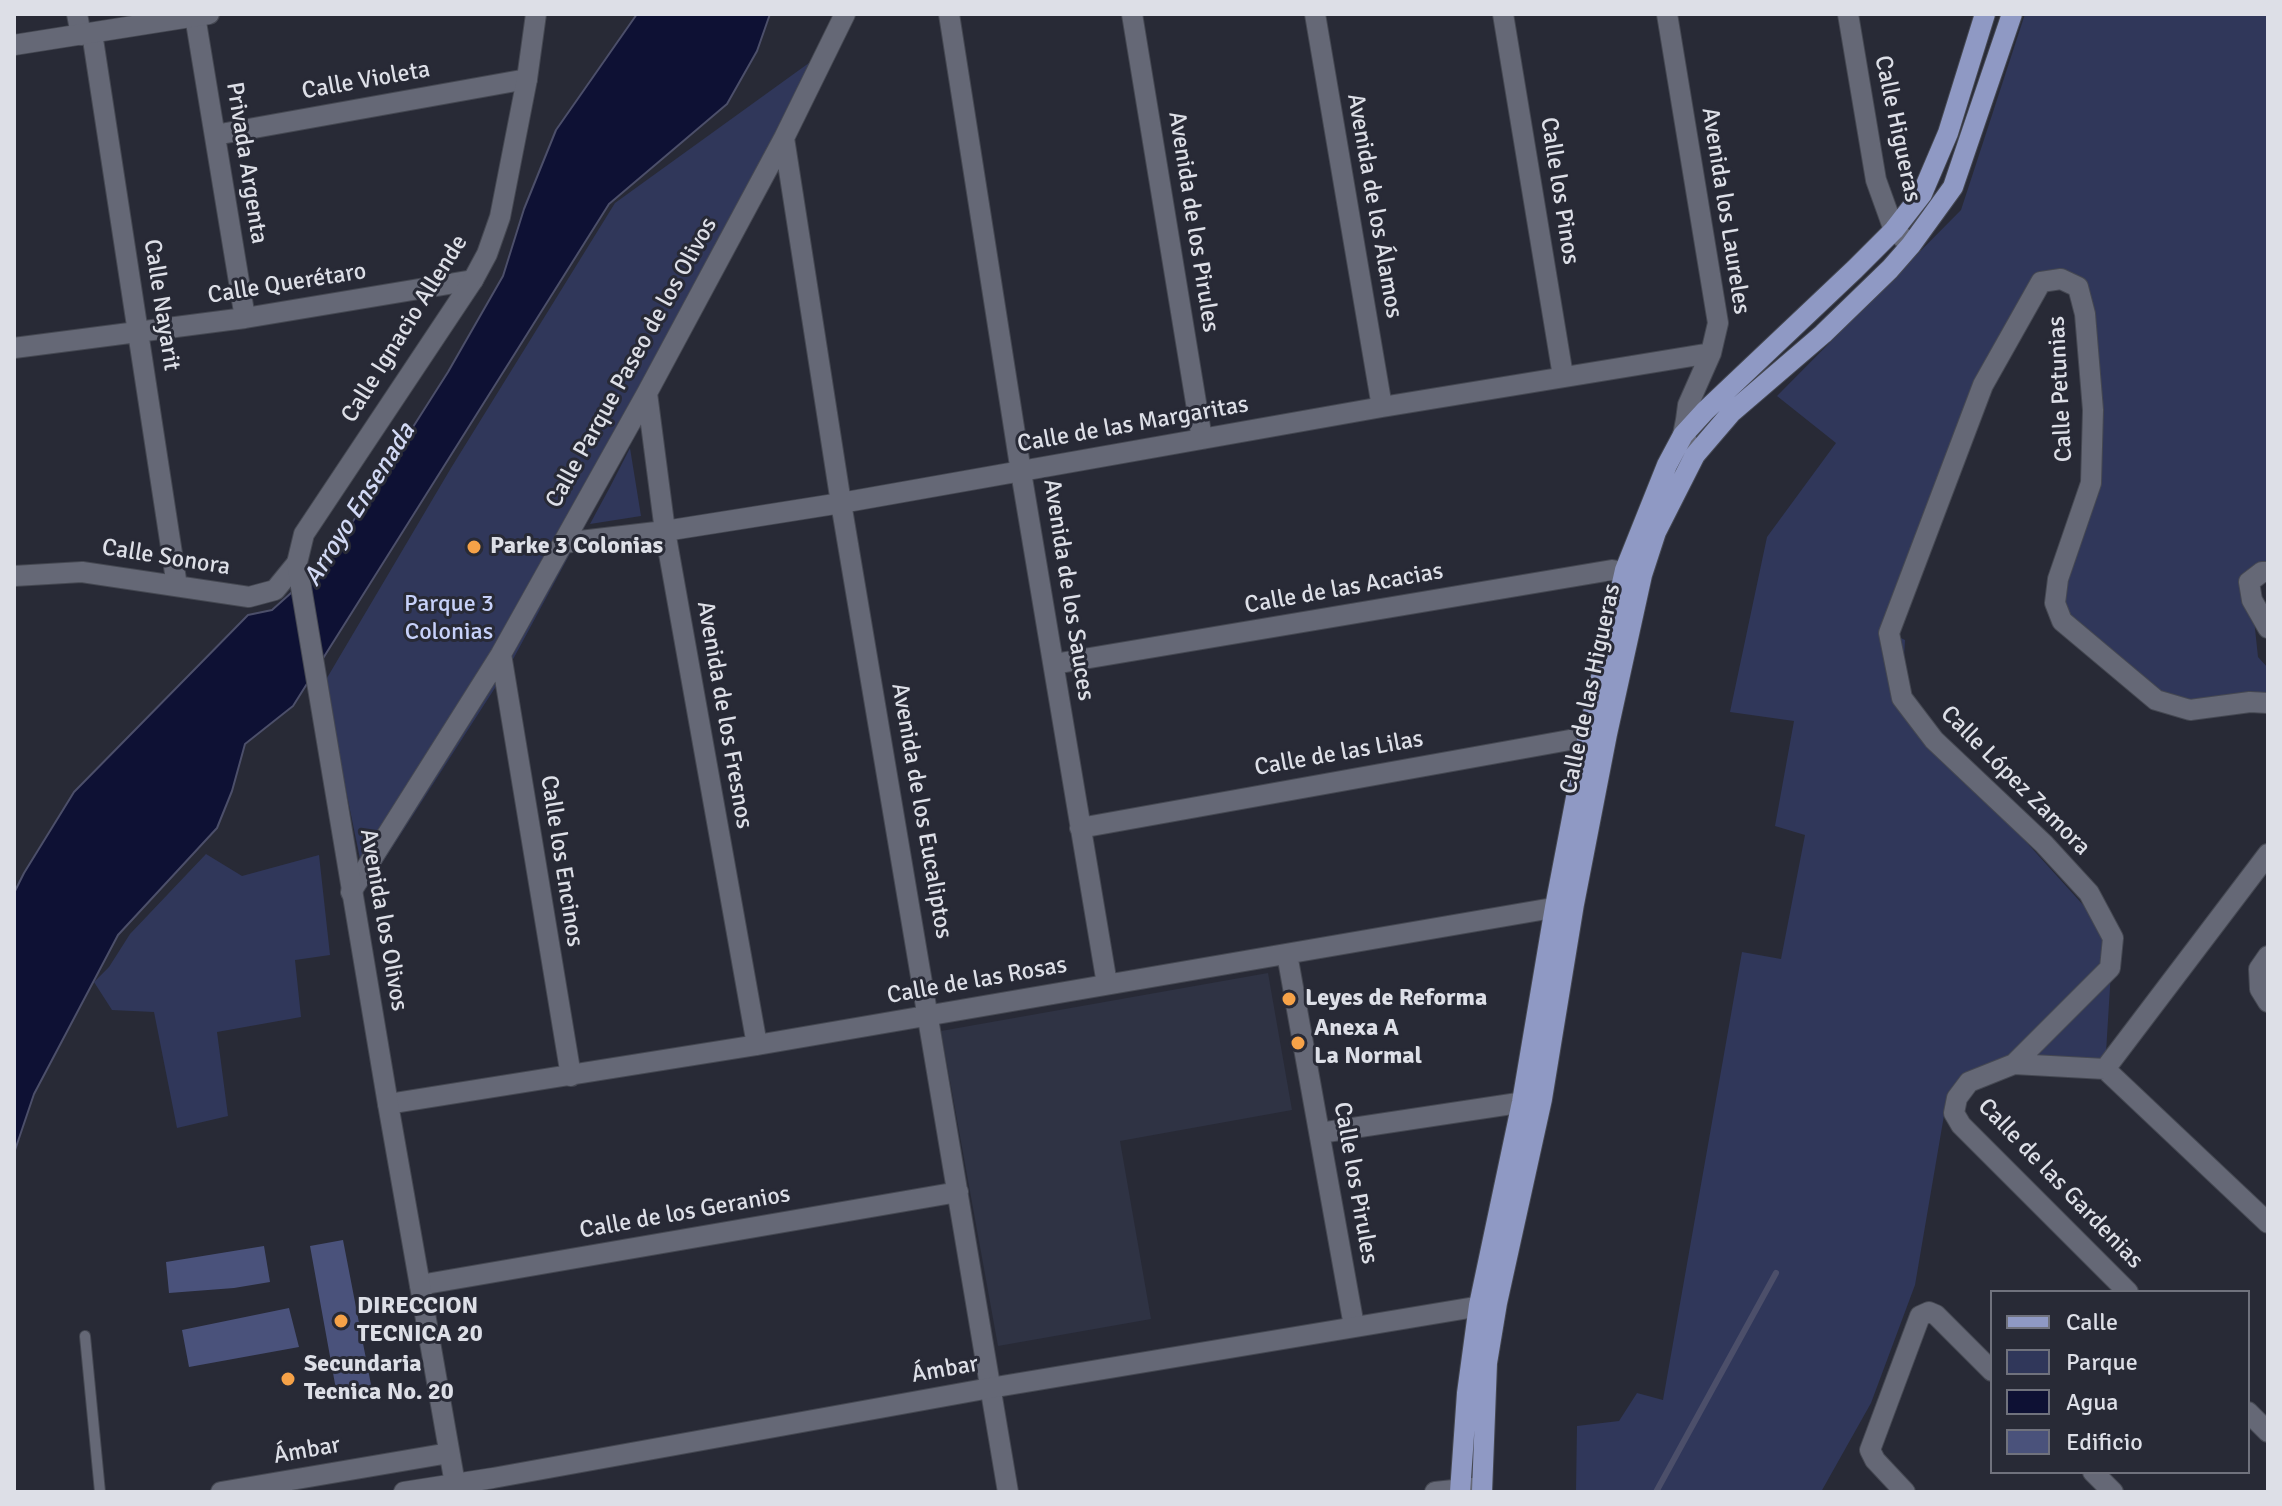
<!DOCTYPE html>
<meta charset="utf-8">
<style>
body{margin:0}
#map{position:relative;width:2282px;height:1506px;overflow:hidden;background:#282a36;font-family:Signika,sans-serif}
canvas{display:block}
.frame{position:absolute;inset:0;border:16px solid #dddfe7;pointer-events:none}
.legend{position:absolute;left:1990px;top:1290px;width:260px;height:184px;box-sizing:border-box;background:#282a36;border:2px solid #70727d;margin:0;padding:10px 14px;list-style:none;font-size:24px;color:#dddfe7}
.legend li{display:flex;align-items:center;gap:16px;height:40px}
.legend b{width:40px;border:2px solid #70727d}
</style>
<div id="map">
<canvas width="2282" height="1506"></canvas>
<div class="frame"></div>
<ul class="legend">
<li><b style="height:10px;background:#8f99c4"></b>Calle</li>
<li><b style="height:22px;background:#30375a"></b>Parque</li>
<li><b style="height:22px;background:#0e1134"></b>Agua</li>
<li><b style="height:22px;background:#4a527b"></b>Edificio</li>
</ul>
</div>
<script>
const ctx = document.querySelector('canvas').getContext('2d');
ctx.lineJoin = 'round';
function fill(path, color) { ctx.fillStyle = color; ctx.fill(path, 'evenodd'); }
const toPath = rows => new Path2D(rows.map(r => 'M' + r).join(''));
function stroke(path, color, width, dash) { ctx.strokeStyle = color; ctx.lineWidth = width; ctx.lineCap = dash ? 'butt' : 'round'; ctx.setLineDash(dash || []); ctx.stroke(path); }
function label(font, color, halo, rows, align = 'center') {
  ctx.font = font + ' Signika,sans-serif'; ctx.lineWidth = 6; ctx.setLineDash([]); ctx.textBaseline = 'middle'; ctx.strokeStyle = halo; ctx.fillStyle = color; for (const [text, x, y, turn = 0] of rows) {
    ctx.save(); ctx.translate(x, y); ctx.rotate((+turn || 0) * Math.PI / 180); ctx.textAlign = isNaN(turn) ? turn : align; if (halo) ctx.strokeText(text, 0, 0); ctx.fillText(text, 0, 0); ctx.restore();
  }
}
const built = toPath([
 [1268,973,1292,1110,1120,1141,1151,1319,998,1346,941,1031]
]);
const green = toPath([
 [2025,14,2268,14,2268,564,2252,600,2258,657,2268,668,2268,703,2156,700,2055,603,2091,483,2078,287,2041,283,1983,385,1890,633,1905,640,1902,698,1934,740,2113,938,2105,1069,2014,1064,1948,1092,1915,1285,1871,1403,1821,1492,1576,1492,1577,1426,1619,1421,1637,1393,1663,1400,1742,952,1781,959,1805,835,1775,826,1794,721,1730,712,1767,537,1836,443,1777,396,1961,210],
 [838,42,791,144,511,663,366,888,324,683,451,468,615,203],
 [630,448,641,516,590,524,610,487],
 [206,854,242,876,319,855,330,955,295,960,301,1017,217,1032,228,1116,177,1128,154,1012,112,1010,94,982,109,967,130,934]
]);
const water = toPath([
 [637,14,770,14,757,51,727,104,609,204,293,706,245,744,232,791,217,828,118,935,34,1094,14,1153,14,893,24,873,74,792,248,615,272,610,329,559,448,372,503,276,524,209,556,130,637,14]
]);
const stream = toPath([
 [1656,1492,1776,1273]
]);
const building = toPath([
 [343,1240,373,1395,337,1395,310,1246],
 [264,1246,270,1282,234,1288,169,1293,166,1262],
 [289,1308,299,1347,189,1367,182,1330]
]);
const lane = toPath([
 [85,1336,100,1492]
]);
const street = toPath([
 [77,14,81,35],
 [949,14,1021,472,1107,984],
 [1132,14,1202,439],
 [1315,14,1382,407],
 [1503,14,1563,376],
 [1667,14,1718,323,1711,353,1688,405,1686,420,1683,435,1695,455],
 [1848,14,1876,180,1894,230,1911,245],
 [195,16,245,318],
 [92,33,177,586],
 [215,135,527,79],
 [784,138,841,503,1008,1492],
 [14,348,245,318,473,280],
 [647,393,665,531,757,1045],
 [563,543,665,531,841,503,1382,407,1711,353],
 [2268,572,2262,572,2249,582,2252,600,2268,628],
 [14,576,82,572,249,597,275,590,297,563],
 [501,654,571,1076],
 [1054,664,1612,570,1641,575],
 [1080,828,1603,734],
 [351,892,501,654,647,393,784,138,845,14],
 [1287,954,1354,1326],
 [2268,956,2259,969,2260,989,2268,1002],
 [2014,1064,2110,968,2113,938,2089,893,2044,844,1934,740,1902,698,1889,633,1983,385,2041,282,2061,279,2078,287,2085,314,2093,410,2091,483,2058,579,2055,603,2062,621,2156,700,2190,710,2250,702,2268,703],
 [2105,1069,2014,1064,1969,1082,1957,1098,1954,1113,1961,1125,2128,1292],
 [2105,1069,2268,854],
 [2105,1069,2268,1223],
 [388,1104,757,1045,1570,905],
 [1320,1133,1538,1100],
 [420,1285,958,1192],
 [2248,1412,2268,1432],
 [2093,1472,2113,1492],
 [1435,1492,1482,1487],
 [1905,1492,1875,1460,1870,1450,1920,1316,1929,1312,1936,1315,1992,1371]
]);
const secondary = toPath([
 [14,45,209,14],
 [455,1484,388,1104,297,563,304,534,473,280,487,254,500,217,527,79,536,14],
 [221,1492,449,1453],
 [404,1492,493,1478,990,1388,1493,1304]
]);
const primary = toPath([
 [1460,1492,1467,1393,1479,1305,1522,1102,1555,907,1588,735,1625,570,1667,465,1683,435,1705,411,1855,269,1894,230,1922,194,1948,133,1985,14],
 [1482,1492,1487,1363,1497,1303,1542,1099,1574,904,1607,734,1642,575,1656,532,1695,455,1731,413,1823,334,1890,269,1911,245,1953,187,2012,14]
]);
const markers = [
 [474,547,8,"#f6a248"],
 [1289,999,8,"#f6a248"],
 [1298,1043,8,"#f6a248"],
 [341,1321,8,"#f6a248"],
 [288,1379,8,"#f6a248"]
];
const streetNames = [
 ["Calle Violeta",366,81,-10],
 ["Calle Higueras",1897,129,78],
 ["Privada Argenta",246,163,81],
 ["Calle los Pinos",1559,191,81],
 ["Avenida de los Álamos",1374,206,80],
 ["Avenida los Laureles",1725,211,81],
 ["Avenida de los Pirules",1193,222,81],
 ["Calle Querétaro",287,284,-9],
 ["Calle Nayarit",161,305,81],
 ["Calle Ignacio Allende",405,329,-58],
 ["Calle Parque Paseo de los Olivos",632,363,-61],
 ["Calle Petunias",2061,389,-93],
 ["Calle de las Margaritas",1133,425,-10],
 ["Calle Sonora",166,558,9],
 ["Calle de las Acacias",1344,589,-10],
 ["Avenida de los Sauces",1068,590,81],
 ["Calle de las Higueras",1591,689,-78],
 ["Avenida de los Fresnos",724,715,80],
 ["Calle de las Lilas",1339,754,-10],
 ["Calle López Zamora",2015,781,45],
 ["Avenida de los Eucaliptos",921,811,80],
 ["Calle los Encinos",561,861,81],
 ["Avenida los Olivos",383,920,80],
 ["Calle de las Rosas",977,981,-10],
 ["Calle los Pirules",1355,1183,80],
 ["Calle de las Gardenias",2060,1184,46],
 ["Calle de los Geranios",685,1213,-10],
 ["Ámbar",945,1370,-10],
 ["Ámbar",307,1451,-10]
];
const poiNames = [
 ["Parke 3 Colonias",490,547],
 ["Leyes de Reforma",1305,999],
 ["Anexa A",1314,1029],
 ["La Normal",1314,1057],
 ["DIRECCION",357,1307],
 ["TECNICA 20",357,1335],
 ["Secundaria",304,1365],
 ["Tecnica No. 20",304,1393]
];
const parkNames = [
 ["Parque 3",449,605],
 ["Colonias",449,633]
];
const waterNames = [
 ["Arroyo Ensenada",360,505,-58]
];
fill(built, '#2f3344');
fill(green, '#30375a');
fill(water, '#0e1134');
stroke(water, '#4c4f6a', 2);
stroke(stream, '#4c4f6a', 6);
fill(building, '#4a527b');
stroke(lane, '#454852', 12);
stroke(street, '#454852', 22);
stroke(secondary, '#454852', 22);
stroke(primary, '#454852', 22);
stroke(lane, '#656876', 10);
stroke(street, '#656876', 20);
stroke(secondary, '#656876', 20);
stroke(primary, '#8f99c4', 20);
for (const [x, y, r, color] of markers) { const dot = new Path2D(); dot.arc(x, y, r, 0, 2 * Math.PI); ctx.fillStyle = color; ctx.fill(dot); stroke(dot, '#282a36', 3); }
label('24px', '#dddfe7', '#282a36', streetNames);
label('bold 24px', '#dddfe7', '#282a36', poiNames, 'left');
label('24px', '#c7d1fa', '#282a36', parkNames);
label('italic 26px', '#d2d9f5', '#282a36', waterNames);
</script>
